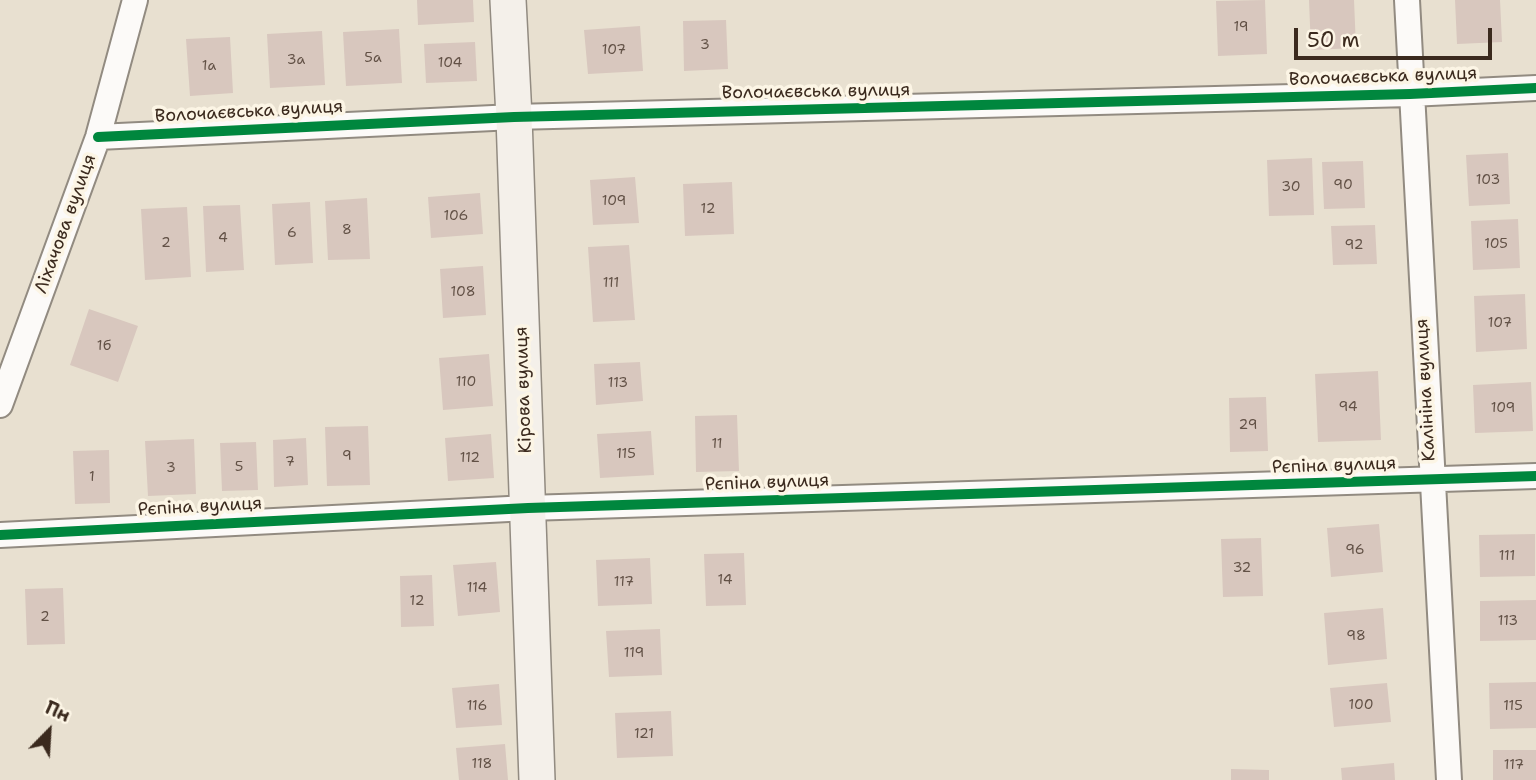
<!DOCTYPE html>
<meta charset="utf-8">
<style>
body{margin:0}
#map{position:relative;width:1536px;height:780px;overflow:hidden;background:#e8e0d0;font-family:"Shantell Sans",sans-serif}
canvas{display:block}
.north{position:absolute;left:14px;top:696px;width:70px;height:70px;-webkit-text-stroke:5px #fcf5e5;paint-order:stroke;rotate:24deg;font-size:19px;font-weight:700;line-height:28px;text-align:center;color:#3b2a1e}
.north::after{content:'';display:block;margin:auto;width:24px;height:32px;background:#3b2a1e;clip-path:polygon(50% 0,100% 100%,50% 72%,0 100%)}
.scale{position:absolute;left:1294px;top:28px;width:198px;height:32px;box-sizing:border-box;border:4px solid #3b2a1e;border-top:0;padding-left:9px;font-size:21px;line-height:24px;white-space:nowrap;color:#3b2a1e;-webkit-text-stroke:5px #fcf5e5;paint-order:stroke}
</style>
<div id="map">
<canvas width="1536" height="780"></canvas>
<div class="north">Пн</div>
<div class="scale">50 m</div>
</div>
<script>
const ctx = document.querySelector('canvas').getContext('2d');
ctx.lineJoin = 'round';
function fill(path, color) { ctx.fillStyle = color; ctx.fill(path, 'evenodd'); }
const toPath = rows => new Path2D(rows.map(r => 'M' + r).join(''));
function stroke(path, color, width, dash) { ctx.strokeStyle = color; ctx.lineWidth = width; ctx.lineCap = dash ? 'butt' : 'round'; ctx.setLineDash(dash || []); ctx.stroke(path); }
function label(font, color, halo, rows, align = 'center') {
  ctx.font = font + ' "Shantell Sans",sans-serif'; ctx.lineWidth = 7; ctx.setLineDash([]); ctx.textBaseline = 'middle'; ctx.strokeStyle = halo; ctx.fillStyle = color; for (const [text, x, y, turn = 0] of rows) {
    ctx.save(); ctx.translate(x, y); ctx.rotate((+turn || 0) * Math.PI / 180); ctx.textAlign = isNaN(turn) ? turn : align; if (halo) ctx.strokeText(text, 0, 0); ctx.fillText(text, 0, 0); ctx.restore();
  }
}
const building = toPath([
 [417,0,473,0,474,22,418,25],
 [1265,0,1267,54,1218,56,1216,1],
 [1309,0,1354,0,1356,48,1311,50],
 [1455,0,1500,0,1502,42,1457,44],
 [726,20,728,69,684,71,683,21],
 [640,26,643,71,588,74,584,30],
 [399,29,402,83,346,86,343,32],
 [322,31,325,85,270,88,267,34],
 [230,37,233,93,190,96,186,39],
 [475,42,477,81,426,83,424,44],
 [1508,153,1510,204,1469,206,1466,155],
 [1312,158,1314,215,1269,216,1267,160],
 [1363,161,1365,208,1324,209,1322,162],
 [635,177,639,223,593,225,590,180],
 [732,182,734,234,685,236,683,184],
 [480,193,483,234,431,238,428,197],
 [367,198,370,259,328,260,325,201],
 [310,202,313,263,275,265,272,204],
 [240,205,244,270,206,272,203,206],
 [187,207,191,277,145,280,141,209],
 [1518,219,1520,268,1473,270,1471,221],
 [1375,225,1377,264,1333,265,1331,226],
 [629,245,635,320,593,322,588,247],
 [483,266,486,315,443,318,440,269],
 [1525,294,1527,349,1476,352,1474,296],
 [89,309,138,326,118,382,70,365],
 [489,354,493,406,443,410,439,358],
 [640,362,643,401,596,405,594,364],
 [1378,371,1381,440,1318,442,1315,374],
 [1531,382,1533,431,1475,433,1473,385],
 [1266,397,1268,451,1230,452,1229,398],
 [737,415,739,471,696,472,695,416],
 [368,426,370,485,327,486,325,427],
 [651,431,654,475,600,478,597,434],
 [491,434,494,478,448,481,445,438],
 [306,438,308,485,274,487,273,440],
 [194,439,196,494,148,496,145,441],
 [256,442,258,490,222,491,220,443],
 [109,450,110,503,75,504,73,451],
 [1379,524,1383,572,1331,577,1327,528],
 [1535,534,1535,576,1480,577,1479,535],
 [1261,538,1263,596,1223,597,1221,539],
 [744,553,746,605,706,606,704,554],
 [650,558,652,604,598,606,596,560],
 [496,562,500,612,458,616,453,565],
 [432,575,434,626,401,627,400,576],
 [63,588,65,644,27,645,25,589],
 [1536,600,1536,640,1480,641,1480,601],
 [1383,608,1387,659,1328,665,1324,613],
 [660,629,662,675,609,677,606,631],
 [1536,682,1536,728,1490,729,1489,683],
 [1387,683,1391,722,1334,727,1330,688],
 [499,684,502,725,456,728,452,688],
 [671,711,673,756,617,758,615,713],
 [505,744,508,780,459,780,456,748],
 [1493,750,1536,750,1536,780,1493,780],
 [1394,763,1395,780,1342,780,1341,768],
 [1231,769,1269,770,1269,780,1231,780]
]);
const street = toPath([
 [1407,0,1449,780],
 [98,137,514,117,1410,94,1536,88],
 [0,405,98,137,135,0],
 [0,535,528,508,1536,476]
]);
const secondary = toPath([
 [508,0,514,117,537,780]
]);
const cycleway = toPath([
 [98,137,514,117,1410,94,1536,88],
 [0,535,528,508,1536,476]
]);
const numberNames = [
 ["19",1241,27],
 ["3",705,45],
 ["107",614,50],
 ["5а",373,58],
 ["3а",296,60],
 ["104",450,63],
 ["1а",209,66],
 ["103",1488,180],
 ["90",1343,185],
 ["30",1291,187],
 ["109",614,201],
 ["12",708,209],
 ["106",456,216],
 ["8",347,230],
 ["6",292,233],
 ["4",223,238],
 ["2",166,243],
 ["105",1496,244],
 ["92",1354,245],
 ["111",611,283],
 ["108",463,292],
 ["107",1500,323],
 ["1б",104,346],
 ["110",466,382],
 ["113",618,383],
 ["94",1348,407],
 ["109",1503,408],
 ["29",1248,425],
 ["11",717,444],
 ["115",626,454],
 ["9",347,456],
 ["112",470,458],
 ["7",290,462],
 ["5",239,467],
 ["3",171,468],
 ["1",92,477],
 ["96",1355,550],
 ["111",1507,556],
 ["32",1242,568],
 ["14",725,580],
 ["117",624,582],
 ["114",477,588],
 ["12",417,601],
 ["2",45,617],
 ["113",1508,621],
 ["98",1356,636],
 ["119",634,653],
 ["100",1361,705],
 ["116",477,706],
 ["115",1513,706],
 ["121",644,734],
 ["118",482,764],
 ["117",1514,765]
];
const streetNames = [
 ["Волочаєвська вулиця",1383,77,-2],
 ["Волочаєвська вулиця",816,92,-1],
 ["Волочаєвська вулиця",249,112,-3],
 ["Ліхачова вулиця",66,224,-70],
 ["Кірова вулиця",524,390,-92],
 ["Калініна вулиця",1426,390,-93],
 ["Рєпіна вулиця",1334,466,-2],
 ["Рєпіна вулиця",767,483,-2],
 ["Рєпіна вулиця",200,507,-3]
];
fill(building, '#d8c7be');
stroke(street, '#928b81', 28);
stroke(secondary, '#928b81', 38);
stroke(street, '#fcfaf8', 24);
stroke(secondary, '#f4f0ea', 35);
stroke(cycleway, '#00873e', 10);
label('14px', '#625146', null, numberNames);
label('18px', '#3b2a1e', '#fcf5e5', streetNames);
</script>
